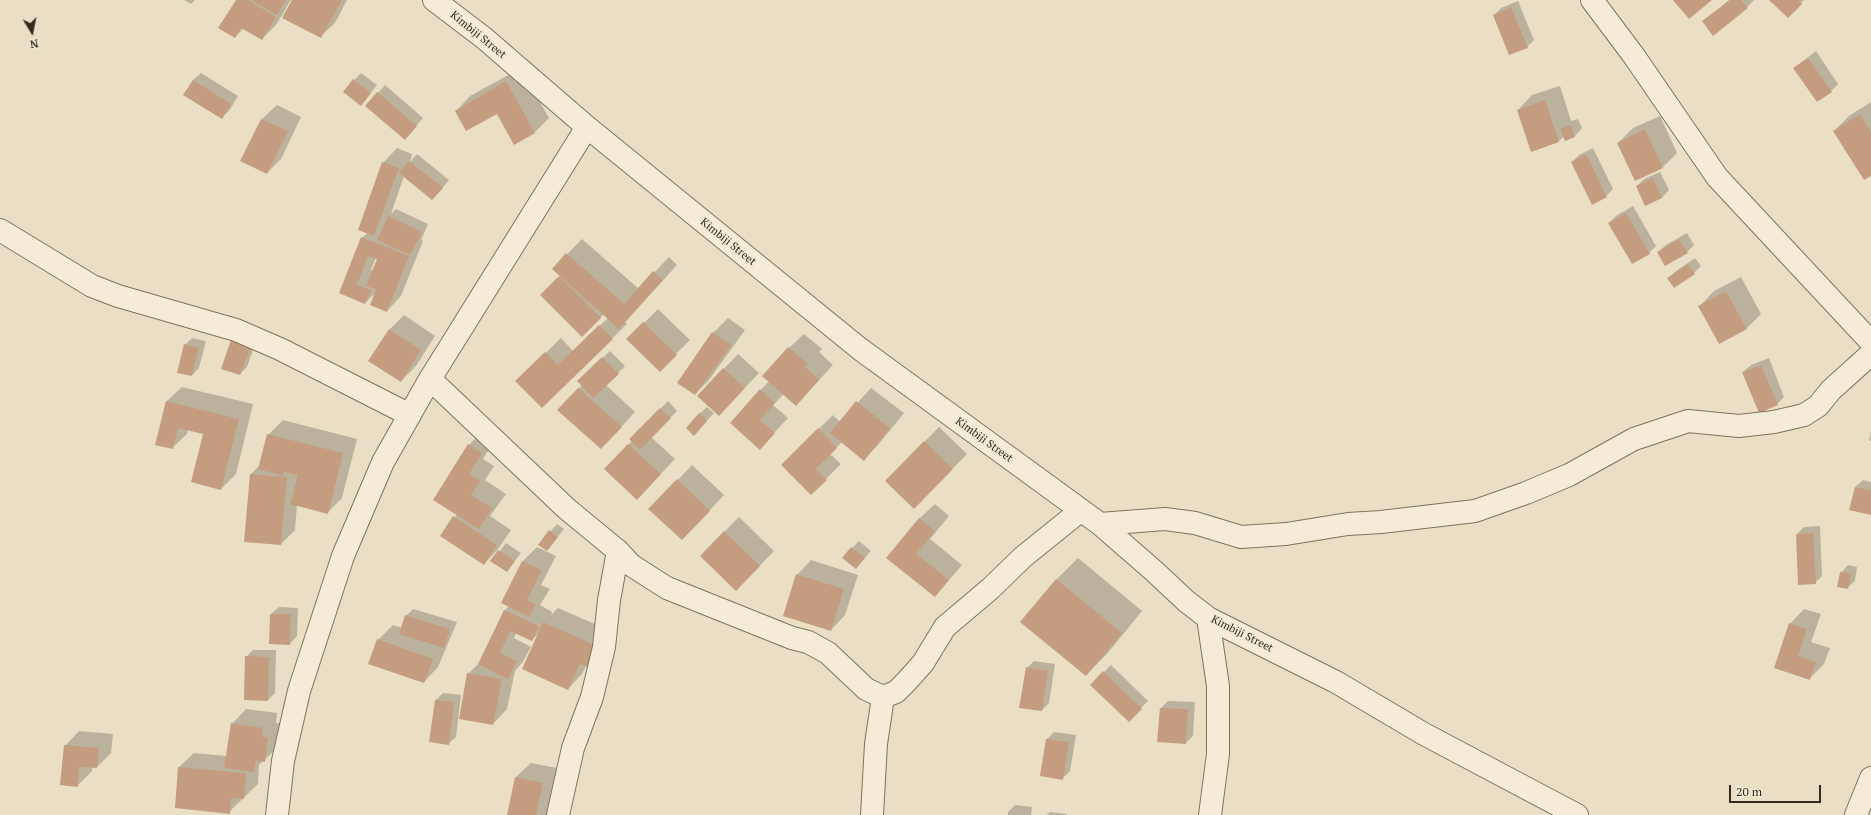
<!DOCTYPE html>
<html>
<head>
<meta charset="utf-8">
<style>
  body { margin:0 }
  #map { position:relative; width:1871px; height:815px; overflow:hidden; background:#eadfc5; font-family:"PT Serif",serif }
  canvas { display:block }
  .north { position:absolute; left:12px; top:12px; width:40px; height:40px; -webkit-text-stroke:3px #f2e9d4; paint-order:stroke; rotate:170deg; font-size:11px; font-weight:700; line-height:16px; text-align:center; color:#342a1f }
  .north::after { content:''; display:block; margin:auto; width:14px; height:18px; background:#342a1f; clip-path:polygon(50% 0,100% 100%,50% 72%,0 100%) }
  .scale { position:absolute; left:1729px; top:785px; width:92px; height:18px; box-sizing:border-box; border:2px solid #342a1f; border-top:0; padding-left:5px; font-size:12px; line-height:14px; white-space:nowrap; color:#342a1f; -webkit-text-stroke:3px #f2e9d4; paint-order:stroke }
</style>
</head>
<body>
<div id="map">
<canvas width="1871" height="815"></canvas>
<div class="north">N</div>
<div class="scale">20 m</div>
</div>
<script>
const context = document.querySelector('canvas').getContext('2d');
context.lineJoin = 'round';
function fillPath(path, color) { context.fillStyle = color; context.fill(path, 'evenodd'); }
const shape = rows => new Path2D(rows.map(r => 'M' + r).join(''));
function trace(path, color, width, dash) { context.strokeStyle = color; context.lineWidth = width; context.lineCap = dash ? 'butt' : 'round'; context.setLineDash(dash || []); context.stroke(path); }
function label(font, color, halo, rows, align = 'center') {
  context.font = font + ' "PT Serif",serif'; context.lineWidth = 3.5; context.setLineDash([]); context.textBaseline = 'middle'; context.strokeStyle = halo; context.fillStyle = color; for (const [text, x, y, turn = 0] of rows) {
    context.save(); context.translate(x, y); context.rotate((+turn || 0) * Math.PI / 180); context.textAlign = isNaN(turn) ? turn : align; if (halo) context.strokeText(text, 0, 0); context.fillText(text, 0, 0); context.restore();
  }
}
const shadow = shape([
  [184,0,195,0,191,4],
  [237,0,291,0,276,25,262,39,244,28,235,37],
  [293,0,347,0,335,23,320,37],
  [1729,0,1754,0,1747,7,1703,22],
  [1771,0,1804,0,1788,17],
  [1518,1,1534,40,1527,47,1494,15,1501,8],
  [1816,51,1838,84,1831,91,1794,68],
  [521,68,549,118,535,132,515,144,497,113,456,111,470,96],
  [201,73,238,96,229,111,221,118,184,95,193,80],
  [361,73,377,85,361,105,354,80],
  [385,85,423,118,412,131,366,106],
  [1560,86,1571,121,1578,119,1582,128,1575,136,1565,140,1564,136,1559,141,1531,150,1518,110,1532,95],
  [1871,102,1871,174,1834,131,1849,116],
  [277,105,301,117,281,159,267,173,242,161,262,119],
  [1660,116,1677,153,1663,167,1618,143,1633,128],
  [397,148,412,154,410,162,417,154,449,180,439,192,404,176,391,214,396,209,428,224,421,240,423,241,401,296,387,311,376,292,365,303,340,293,362,238,367,233,383,163],
  [376,257,378,258,373,271,371,270],
  [1593,148,1613,189,1606,196,1572,162,1579,155],
  [1660,172,1669,190,1662,198,1637,186,1644,179],
  [1633,206,1656,246,1649,253,1609,223,1616,216],
  [1687,233,1694,245,1687,252,1658,252,1666,245],
  [582,239,639,289,669,257,677,265,625,322,627,324,542,407,531,367,561,338,573,351,608,318,604,314,582,336,541,295,561,276,553,269],
  [1695,258,1701,266,1694,273,1669,278,1676,271],
  [1741,277,1761,314,1747,328,1700,306,1714,291],
  [658,309,690,340,660,370,628,339],
  [404,315,435,336,416,366,401,381,389,330],
  [728,318,745,330,709,380,695,394,713,333],
  [804,334,822,349,819,352,833,365,796,405,784,394,773,405,788,418,760,448,731,423,769,381,789,348],
  [258,336,247,367,240,374,222,368],
  [192,338,206,341,199,368,192,375,185,345],
  [610,351,625,366,606,385,635,412,615,434,559,410,582,385,578,381],
  [738,354,759,373,733,400,698,396],
  [1769,358,1784,397,1777,404,1743,372,1751,365],
  [182,387,253,404,236,474,221,489,204,433,188,429,187,434,172,448,156,444,167,401],
  [871,388,904,413,878,445,864,459,842,442,830,454,841,464,811,494,782,465,833,415,840,422],
  [668,401,677,411,651,437,675,459,651,484,605,469,632,441,631,439],
  [707,407,714,413,701,427,699,414],
  [283,420,357,439,342,498,328,512,297,505,295,530,281,544,251,474,260,465,268,435],
  [939,427,967,454,914,508,886,481],
  [483,430,496,438,483,459,494,466,485,480,506,494,490,516,511,530,498,549,484,564,442,536,457,514,469,445],
  [1871,432,1871,441,1869,440],
  [692,465,724,495,696,525,678,480],
  [1863,480,1871,482,1871,514,1851,510,1855,487],
  [935,504,949,516,930,539,962,565,935,596,888,558,920,518],
  [739,517,774,551,751,575,724,532],
  [557,524,564,529,547,550,539,545],
  [1820,526,1822,576,1815,583,1797,534,1804,527],
  [859,541,871,551,863,560,852,548],
  [506,543,521,553,507,571,492,561],
  [537,547,556,556,541,585,550,589,540,605,552,612,551,615,558,608,611,631,601,651,586,666,582,674,568,689,540,632,532,640,516,632,514,638,531,647,522,663,515,671,507,709,493,724,468,674,480,662,505,610,509,606,523,561],
  [1078,558,1142,611,1107,654,1086,675,1021,622,1057,579],
  [811,560,858,575,845,615,831,630,797,575],
  [1848,565,1857,567,1855,581,1847,588,1841,573],
  [279,607,298,608,297,636,290,644,271,614],
  [413,609,457,622,438,667,424,682,378,640,393,625,402,628,406,616],
  [1804,609,1821,614,1811,642,1830,648,1824,664,1810,678,1775,668,1790,624],
  [253,650,276,650,275,693,268,700,246,657],
  [1034,661,1055,664,1049,703,1042,710,1027,668],
  [1111,665,1148,701,1129,720,1091,685],
  [443,693,461,695,456,737,448,744,436,700],
  [1168,701,1195,702,1193,736,1186,743,1158,741,1161,708],
  [246,709,277,713,276,723,282,723,279,746,259,765,258,784,229,812,176,807,179,767,194,753,227,756,232,724],
  [79,731,113,734,111,753,97,767,92,767,92,771,77,786,65,746],
  [1054,732,1076,735,1070,771,1063,778,1041,775,1047,739],
  [531,763,557,768,548,815,508,815,516,777],
  [1015,805,1032,807,1031,815,1008,815,1008,812],
  [1050,812,1067,814,1067,815,1047,815]
]);
const building = shape([
  [236,0,248,0,276,17,262,40,241,28,235,38,218,28],
  [251,0,286,0,277,15],
  [292,0,342,0,321,38,282,18],
  [1673,0,1712,0,1689,19],
  [1730,0,1741,0,1748,8,1713,36,1702,21],
  [1769,0,1798,0,1802,4,1788,18],
  [1511,7,1528,48,1509,55,1493,15],
  [1808,58,1832,92,1817,102,1793,68],
  [353,79,371,93,361,106,343,92],
  [193,80,231,104,222,119,183,95],
  [506,81,535,133,514,145,497,114,466,131,455,111],
  [377,92,417,126,405,140,365,106],
  [1545,100,1559,142,1531,152,1517,110],
  [1860,114,1871,132,1871,176,1864,180,1833,131],
  [261,119,288,131,267,174,240,161],
  [1571,125,1575,137,1565,141,1560,129],
  [1645,129,1663,168,1635,181,1617,143],
  [1586,154,1607,197,1592,205,1571,162],
  [409,161,443,188,432,200,399,173],
  [382,162,399,168,374,236,358,230],
  [1653,178,1662,198,1645,206,1636,186],
  [1626,213,1650,254,1632,264,1608,223],
  [388,216,422,232,410,255,377,240],
  [361,237,409,256,387,312,370,305,376,289,366,286,377,259,368,256,357,285,371,290,365,304,339,293],
  [1679,239,1688,253,1665,266,1657,252],
  [566,253,624,304,653,271,663,280,619,329,552,269],
  [1688,264,1695,274,1674,288,1667,278],
  [559,276,601,318,582,337,540,295],
  [1726,291,1747,329,1719,344,1698,306],
  [643,322,677,355,660,372,626,339],
  [599,325,613,339,542,408,515,381,545,352,558,365],
  [389,329,421,350,401,382,368,361],
  [712,332,731,345,695,395,677,383],
  [232,337,252,343,240,375,221,369],
  [184,344,199,348,192,376,177,373],
  [788,347,808,364,805,367,819,380,796,406,762,376],
  [602,357,619,374,593,398,577,381],
  [1761,365,1778,405,1759,413,1742,372],
  [723,368,745,388,719,416,697,396],
  [578,388,622,427,601,449,557,410],
  [760,389,775,403,760,420,775,433,760,450,730,423],
  [166,401,239,419,221,490,191,482,203,434,178,428,173,449,155,445],
  [856,401,890,428,864,461,830,433],
  [660,408,671,418,640,450,629,439],
  [699,413,707,421,694,436,686,428],
  [818,428,837,448,816,469,827,480,811,495,781,465],
  [267,434,343,453,328,514,290,504,298,475,284,472,283,476,258,469],
  [924,441,953,469,914,509,885,481],
  [468,444,482,453,469,474,480,481,471,495,492,508,479,529,433,500],
  [628,444,661,474,637,500,604,469],
  [250,474,287,477,281,545,244,542],
  [677,479,710,511,682,540,648,509],
  [1855,487,1871,490,1871,515,1849,510],
  [453,516,497,545,484,565,440,536],
  [919,518,935,531,916,554,949,580,935,597,886,558],
  [549,530,558,537,547,551,538,545],
  [724,531,760,566,736,591,700,556],
  [1813,533,1816,584,1798,585,1796,534],
  [851,547,865,558,856,569,842,558],
  [498,550,515,561,507,572,490,561],
  [522,561,542,570,527,600,536,604,529,617,501,603],
  [1840,572,1851,574,1848,589,1837,587],
  [796,574,844,589,831,631,783,616],
  [1056,579,1122,633,1086,676,1020,622],
  [504,610,539,626,532,641,510,631,500,653,517,661,508,679,478,664],
  [270,614,291,614,290,645,269,644],
  [405,615,450,629,444,648,399,634],
  [543,622,597,646,587,667,580,664,568,690,522,669],
  [1789,623,1807,629,1798,656,1816,662,1810,680,1774,668],
  [377,639,433,659,424,683,368,664],
  [245,656,269,657,268,701,244,700],
  [1026,667,1048,671,1042,711,1019,708],
  [1103,671,1142,709,1129,722,1090,685],
  [467,673,502,679,493,725,459,719],
  [435,700,454,702,449,745,429,742],
  [1160,708,1188,709,1186,744,1157,742],
  [231,723,263,728,262,737,268,737,265,762,256,760,254,772,224,768],
  [1046,739,1069,742,1063,780,1040,776],
  [64,745,99,748,97,768,79,767,78,787,60,785],
  [178,767,246,773,244,799,231,798,230,814,175,808],
  [515,777,543,783,536,815,507,815]
]);
const street = shape([
  [434,0,484,38,587,127,860,349,1100,524,1154,571,1186,601,1208,618,1336,682,1424,734,1577,815],
  [1592,0,1634,56,1717,177,1871,342],
  [0,230,92,286,118,296,236,330,280,349,410,415],
  [430,379,567,509,618,551,631,565,667,588,792,638,808,642,828,653,866,689,883,697,896,692,907,681,923,663,945,627,990,589,1023,557,1080,511],
  [1100,524,1165,519,1195,523,1241,537,1286,534,1348,524,1381,522,1475,511,1526,493,1569,475,1634,439,1688,421,1739,426,1774,422,1804,415,1818,406,1831,390,1871,354],
  [1208,618,1218,686,1218,754,1210,815],
  [277,815,283,761,299,691,343,556,383,462,430,379,587,127],
  [558,815,573,748,592,697,604,647,609,600,618,551],
  [872,815,876,744,883,697],
  [1856,815,1871,778]
]);
const streetNames = [
  ["Kimbiji Street",478,35,39],
  ["Kimbiji Street",728,242,39],
  ["Kimbiji Street",984,440,36],
  ["Kimbiji Street",1242,634,27]
];
fillPath(shadow, '#0003');
fillPath(building, '#c49c7f');
trace(street, '#83715d', 24);
trace(street, '#f5ecd8', 22);
label('11px', '#342a1f', '#f2e9d4', streetNames);
</script>
</body>
</html>
